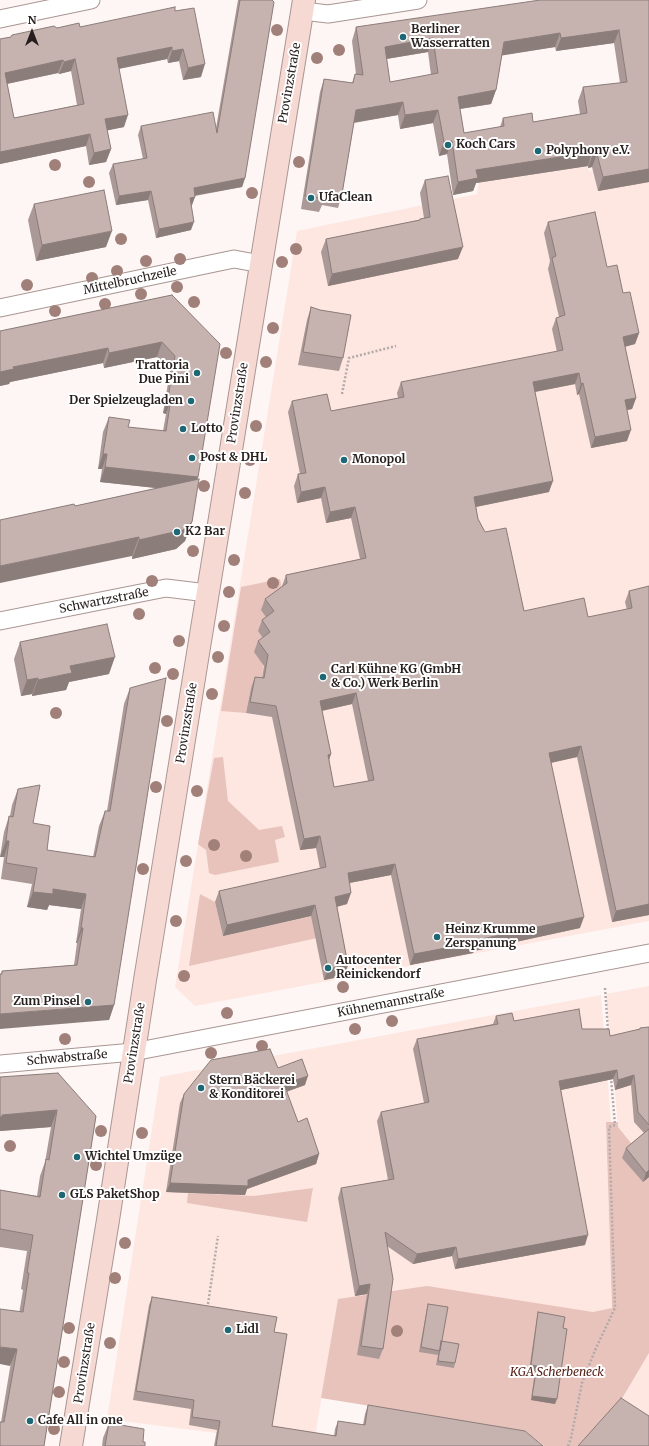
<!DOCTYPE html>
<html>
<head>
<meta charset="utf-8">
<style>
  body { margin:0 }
  #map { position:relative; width:649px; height:1446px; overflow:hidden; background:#fef6f4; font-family:Merriweather,serif }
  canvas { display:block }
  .north { position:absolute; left:12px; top:12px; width:40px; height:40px; -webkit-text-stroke:3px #fff; paint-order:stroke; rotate:0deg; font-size:11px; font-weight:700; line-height:16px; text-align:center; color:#271f1e }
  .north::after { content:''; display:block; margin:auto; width:14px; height:18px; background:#271f1e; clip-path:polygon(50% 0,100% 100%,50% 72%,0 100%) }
</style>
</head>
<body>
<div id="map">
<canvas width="649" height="1446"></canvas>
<div class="north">N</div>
</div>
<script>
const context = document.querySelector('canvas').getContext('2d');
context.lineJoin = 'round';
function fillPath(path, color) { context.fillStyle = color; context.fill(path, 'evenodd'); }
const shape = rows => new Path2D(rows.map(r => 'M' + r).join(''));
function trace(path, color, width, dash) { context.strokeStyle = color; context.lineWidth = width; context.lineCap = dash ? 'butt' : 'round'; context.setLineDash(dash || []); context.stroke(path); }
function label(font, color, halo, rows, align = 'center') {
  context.font = font + ' Merriweather,serif'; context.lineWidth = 4; context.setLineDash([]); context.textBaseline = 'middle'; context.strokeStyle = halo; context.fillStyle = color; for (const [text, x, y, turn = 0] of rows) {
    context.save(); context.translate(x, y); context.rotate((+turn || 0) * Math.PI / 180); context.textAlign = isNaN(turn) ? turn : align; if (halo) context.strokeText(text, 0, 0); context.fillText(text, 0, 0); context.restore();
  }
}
const built = shape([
  [487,132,588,166,589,171,649,158,649,921,195,1006,175,987,297,231,477,194],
  [649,986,649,1165,618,1127,606,994],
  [601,995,611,1122,606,1122,612,1308,593,1312,338,1299,314,1442,216,1433,107,1419,160,1077],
  [649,1353,649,1446,580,1446,617,1407]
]);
const green = shape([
  [280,579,283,594,270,622,260,689,251,688,246,713,221,711,241,587],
  [223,757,228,801,259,830,282,826,285,837,275,840,279,862,215,875,209,873,206,850,198,844,214,758],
  [200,894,215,902,223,936,326,913,317,938,189,966],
  [606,1122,618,1122,618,1127,649,1165,649,1353,617,1407,580,1446,544,1446,525,1431,321,1398,338,1299,427,1286,593,1312,612,1308],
  [313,1188,307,1222,187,1203,188,1193,254,1196]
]);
const path = shape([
  [342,394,349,358,396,346],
  [605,988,608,1031],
  [208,1304,218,1236],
  [568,1446,571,1438,582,1383,596,1348,615,1308,609,1127,615,1125,611,1078]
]);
const street = shape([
  [303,11,328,14,418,0],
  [0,19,91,0],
  [0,308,234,259,261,264],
  [0,621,166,588,207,593],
  [0,1064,133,1052,649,953]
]);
const secondary = shape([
  [71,1446,108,1220,145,980,304,0]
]);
const trees = [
  [277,30],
  [339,50],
  [317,58],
  [299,162],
  [55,165],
  [89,182],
  [252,193],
  [121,239],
  [296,249],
  [180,259],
  [146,261],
  [282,262],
  [117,271],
  [92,278],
  [27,285],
  [177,287],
  [141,294],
  [194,302],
  [105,304],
  [55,311],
  [273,328],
  [226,353],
  [266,362],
  [256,426],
  [250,460],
  [204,486],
  [245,493],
  [193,551],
  [234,560],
  [152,581],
  [273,583],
  [229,592],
  [139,614],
  [224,626],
  [179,641],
  [218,657],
  [155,668],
  [173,674],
  [212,694],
  [56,713],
  [167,721],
  [156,787],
  [197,791],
  [214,845],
  [246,856],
  [186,861],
  [143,869],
  [176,921],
  [184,976],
  [343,987],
  [227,1013],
  [392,1021],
  [355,1029],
  [65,1039],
  [262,1046],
  [211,1053],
  [101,1131],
  [142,1133],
  [10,1146],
  [96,1165],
  [125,1243],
  [115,1278],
  [69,1328],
  [397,1331],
  [110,1343],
  [64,1362],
  [59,1392],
  [54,1429]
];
const wall = shape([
  [238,0,272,0,245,178,242,187,195,196,192,205,191,206,191,230,156,238,148,200,116,205,109,173,113,164,143,159,138,135,141,126,216,128],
  [649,0,649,182,598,191,592,167,588,168,588,166,476,183,473,191,453,195,447,154,439,156,433,123,400,129,398,115,354,123,342,194,338,208,322,205,319,212,301,209,320,92,324,79,352,83,355,74,356,74,352,41,356,27],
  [614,43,620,83,583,87,578,101,580,114,533,122,503,118,500,127,464,133,460,109,491,104,496,90,502,55,555,47,556,51],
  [428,52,431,75,390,82,386,59],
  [175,11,201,77,183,80,179,61,168,63,167,59,119,69,124,127,107,130,111,149,106,162,89,165,86,146,0,164,0,39,57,28,80,27],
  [71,71,77,105,14,118,7,84,58,73,59,74],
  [425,180,458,259,328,286,321,252,326,239,419,220,420,219,424,218,420,193],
  [34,204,106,247,36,261,28,220],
  [548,222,607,267,623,293,639,333,635,344,625,347,636,398,632,409,627,410,627,441,591,448,579,394,577,395,575,384,535,392,549,492,476,507,478,519,524,611,588,617,627,610,625,602,629,591,649,586,649,915,612,922,577,757,551,763,580,928,474,951,473,953,410,965,391,875,349,883,347,904,337,907,348,965,344,976,324,980,311,916,223,936,215,902,219,891,320,869,316,848,300,850,272,717,246,713,251,688,255,677,262,678,264,666,254,652,258,641,263,638,258,631,262,620,266,617,261,610,265,599,282,587,282,586,286,575,360,559,351,518,326,523,321,498,297,503,294,486,298,474,300,474,288,412,292,401,331,411,398,398,397,393,401,382,557,352,552,329,556,318,559,317,548,269,550,261,544,233],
  [352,704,368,781,334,787,329,760,331,754,322,711],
  [172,295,198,477,192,522,185,541,176,549,132,559,132,556,75,506,157,488,100,482,102,469,98,469,103,432,109,417,128,427,163,431,166,414,163,413,170,371,157,357,104,368,103,363,10,382,9,384,0,386,0,331],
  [311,307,343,358,339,371,298,365,307,320],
  [20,642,109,674,69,682,66,690,32,696,32,694,21,696,14,659],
  [130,688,114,1005,109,1020,1,974,2,971,74,965,77,943,76,943,81,909,49,905,47,910,27,907,32,884,1,879,4,857,0,857,4,832,9,816,10,816,12,805,18,789,33,823,47,850,93,857,99,826,105,811,107,811,124,704],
  [496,1016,514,1021,582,1029,610,1036,639,1030,640,1028,649,1027,649,1177,643,1182,622,1158,626,1148,644,1133,634,1122,631,1085,615,1090,613,1079,561,1090,585,1245,455,1269,452,1256,413,1264,387,1246,383,1349,379,1359,357,1355,367,1294,355,1296,338,1198,341,1188,388,1180,377,1121,381,1112,424,1103,413,1049,417,1039,493,1024],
  [278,1068,305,1085,286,1092,298,1122,319,1154,316,1164,247,1189,245,1195,166,1192,180,1103,184,1094],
  [0,1077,96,1116,44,1446,1,1422,23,1290,21,1289,27,1251,0,1247,0,1190,37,1196,40,1176,45,1162,51,1127,0,1131],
  [152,1297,274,1332,272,1426,334,1436,335,1429,338,1421,363,1425,365,1414,368,1405,543,1446,214,1446,217,1430,189,1425,191,1409,133,1400,149,1305],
  [428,1304,441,1341,455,1363,454,1368,436,1365,438,1355,419,1352,427,1308],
  [538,1312,563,1328,555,1404,531,1400,535,1371,529,1370,537,1317],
  [109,1423,143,1442,145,1446,102,1446,103,1438]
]);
const shadedWall = shape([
  [619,30,614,43,556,51,561,38],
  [560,33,555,47,499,56,504,42],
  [433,38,428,52,380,60,385,47],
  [172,47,167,59,112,70,117,58],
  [183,49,179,61,168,63,172,51],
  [75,59,71,71,59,74,64,62],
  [63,60,58,73,1,85,5,73],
  [205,64,201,77,183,80,188,68],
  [496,90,491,104,453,110,458,97],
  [403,102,398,115,351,123,356,110],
  [438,110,433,123,400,129,405,115],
  [128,115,124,127,100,132,105,119],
  [90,134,86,146,0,164,0,152],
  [452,141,447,154,439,156,444,142],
  [111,149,106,162,89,165,94,153],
  [592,152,588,166,476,183,473,191,453,195,458,182,476,170],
  [593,154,597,154,592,167,588,168],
  [649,169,649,182,598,191,603,177],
  [245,178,242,187,191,196,194,188],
  [151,191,148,200,116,205,119,196],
  [195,197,192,205,187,207,190,198],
  [194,222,191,230,156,238,159,229],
  [112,231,106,247,36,261,42,245],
  [463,247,458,259,328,286,332,274],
  [639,333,635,344,619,348,623,337],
  [162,342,157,357,104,368,109,353],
  [108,348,103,363,10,382,9,384,0,386,0,372,13,367],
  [579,373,575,384,529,393,533,382],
  [583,383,579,394,577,395,581,384],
  [168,398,171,398,166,414,163,413],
  [636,398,632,409,621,411,625,400],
  [631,430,627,441,591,448,595,437],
  [103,454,107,454,102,469,98,469],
  [105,467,198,477,193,492,100,482],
  [553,481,549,492,470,508,474,497],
  [325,487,321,498,297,503,301,492],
  [355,507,351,518,326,523,330,512],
  [192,522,185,541,176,549,132,559,139,540],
  [139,537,132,556,0,583,0,566],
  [115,657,109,674,69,682,66,690,32,696,38,680,70,666],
  [38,678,32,694,21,696,27,680],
  [356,693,352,704,316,712,320,701],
  [581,746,577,757,545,764,549,753],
  [331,754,327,765,328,755],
  [320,836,316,848,300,850,304,839],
  [6,841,9,841,4,857,0,857],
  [395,864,391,875,344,884,348,873],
  [53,889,86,894,81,909,49,905,47,910,27,907,33,892],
  [351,893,347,904,331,908,335,897],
  [649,904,649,915,612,922,616,911],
  [315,905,311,916,223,936,227,925],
  [584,917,580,928,474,951,473,953,410,965,414,954],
  [81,928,83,928,77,943,76,943],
  [348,965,344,976,324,980,328,969],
  [114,1005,109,1020,0,1029,0,1014],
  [617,1070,613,1079,556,1091,559,1081],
  [634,1075,631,1085,615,1090,618,1080],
  [308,1076,305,1085,280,1094,284,1084],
  [57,1110,51,1127,0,1131,0,1117,2,1115],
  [319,1154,316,1164,247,1189,245,1195,166,1192,170,1183,248,1180],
  [649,1170,649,1177,643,1182,646,1173],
  [588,1235,585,1245,455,1269,458,1259],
  [456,1247,452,1256,413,1264,417,1254],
  [370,1284,367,1294,355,1296,359,1286],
  [0,1347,17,1349,10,1366,0,1364],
  [531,1365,537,1366,535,1371,529,1370],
  [532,1396,557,1399,555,1404,531,1400]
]);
const building = shape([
  [240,0,272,0,274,2,245,178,194,188,195,197,190,198,194,222,159,229,151,191,119,196,113,164,147,158,141,126,213,112,217,133,240,0],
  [540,0,649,0,649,169,603,177,597,154,593,154,592,152,476,170,478,178,458,182,452,141,444,142,438,110,405,115,403,102,356,110,342,194,325,191,324,198,305,196,324,79,353,83,355,74,363,75,356,27,540,0],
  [619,30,627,82,583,87,587,113,533,122,532,113,503,118,504,126,464,133,458,97,496,90,504,42,560,33,561,38,619,30],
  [433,38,438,73,390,82,385,47,433,38],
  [175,7,175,11,194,8,205,64,188,68,183,49,172,51,172,47,117,58,128,115,105,119,111,149,94,153,90,134,0,152,0,39,11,37,12,35,54,26,57,28,79,23,80,27,175,7],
  [75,59,84,104,14,118,5,73,63,60,64,62,75,59],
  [448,176,463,247,332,274,326,239,420,220,420,219,430,217,425,180,448,176],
  [104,190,112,231,42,245,34,204,104,190],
  [595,212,607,267,617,265,623,293,630,292,639,333,623,337,636,398,625,400,631,430,595,437,583,383,581,384,579,373,533,382,553,481,474,497,478,519,485,532,506,528,524,611,584,598,588,617,632,608,629,591,649,586,649,904,616,911,581,746,549,753,584,917,477,940,478,942,414,954,395,864,348,873,351,893,335,897,348,965,328,969,315,905,227,925,219,891,326,867,320,836,304,839,276,706,250,702,255,677,264,678,268,655,258,641,270,632,262,620,274,611,265,599,287,583,286,575,366,558,355,507,330,512,325,487,301,492,298,474,306,473,292,401,327,394,331,411,404,397,401,382,563,350,556,318,565,315,552,258,556,256,548,222,595,212],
  [356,693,374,780,334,787,328,755,331,754,320,701,356,693],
  [172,295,220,344,198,477,105,467,107,454,103,454,109,417,130,420,128,427,166,431,171,398,168,398,175,356,162,342,109,353,108,348,13,367,14,369,0,372,0,331,172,295],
  [311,307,320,310,351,315,343,358,303,352,311,307],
  [199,479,192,522,183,530,139,540,139,537,0,566,0,520,74,504,75,506,199,479],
  [107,624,115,657,70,666,72,673,38,680,38,678,27,680,20,642,107,624],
  [166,678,114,1005,0,1014,0,974,2,974,2,971,77,965,83,928,81,928,86,894,53,889,53,894,33,892,37,868,6,863,9,841,6,841,9,816,13,817,18,789,40,785,33,823,50,826,47,850,95,857,105,811,110,811,130,688,166,678],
  [579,1009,582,1029,609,1029,610,1036,640,1029,640,1028,649,1027,649,1125,638,1112,634,1075,618,1080,617,1070,559,1081,588,1235,458,1259,456,1247,417,1254,385,1232,393,1279,383,1349,361,1346,370,1284,359,1286,341,1188,394,1179,381,1112,429,1102,417,1039,498,1024,496,1016,512,1013,514,1021,579,1009],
  [270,1049,278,1068,302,1059,308,1076,284,1084,298,1122,307,1118,319,1154,248,1180,248,1186,170,1183,184,1094,211,1060,270,1049],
  [58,1073,96,1116,44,1446,0,1446,0,1422,4,1422,17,1349,0,1347,0,1309,23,1312,29,1273,27,1273,33,1235,0,1229,0,1190,40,1197,46,1159,49,1160,57,1110,2,1115,2,1117,0,1117,0,1077,58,1073],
  [649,1129,649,1170,646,1173,626,1148,649,1129],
  [152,1297,277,1317,274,1332,287,1334,272,1426,336,1436,338,1421,365,1425,368,1405,525,1431,543,1446,216,1446,220,1421,192,1417,194,1400,136,1391,152,1297],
  [428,1304,448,1307,440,1351,421,1347,428,1304],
  [538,1312,565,1317,563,1328,567,1329,557,1399,532,1396,537,1366,531,1365,538,1312],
  [441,1341,459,1344,455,1363,438,1361,441,1341],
  [621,1398,649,1416,649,1446,578,1446,621,1398],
  [109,1423,144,1429,143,1442,145,1442,145,1446,105,1446,109,1423]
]);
const markers = [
  [403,37,4,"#1e6774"],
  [448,145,4,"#1e6774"],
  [538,151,4,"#1e6774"],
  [311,198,4,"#1e6774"],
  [197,373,4,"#1e6774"],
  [191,401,4,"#1e6774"],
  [183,429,4,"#1e6774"],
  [192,458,4,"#1e6774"],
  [344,460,4,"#1e6774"],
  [177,532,4,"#1e6774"],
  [323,677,4,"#1e6774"],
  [437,937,4,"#1e6774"],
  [328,968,4,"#1e6774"],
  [88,1002,4,"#1e6774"],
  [201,1088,4,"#1e6774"],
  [77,1157,4,"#1e6774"],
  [62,1195,4,"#1e6774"],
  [228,1330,4,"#1e6774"],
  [30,1421,4,"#1e6774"]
];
const poiNames = [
  ["Berliner",411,30],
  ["Wasserratten",411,44],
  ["Koch Cars",456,145],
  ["Polyphony e.V.",546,151],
  ["UfaClean",319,198],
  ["Trattoria",189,366,"right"],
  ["Due Pini",189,380,"right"],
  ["Der Spielzeugladen",183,401,"right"],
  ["Lotto",191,429],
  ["Post & DHL",200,458],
  ["Monopol",352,460],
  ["K2 Bar",185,532],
  ["Carl Kühne KG (GmbH",331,670],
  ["& Co.) Werk Berlin",331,684],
  ["Heinz Krumme",445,930],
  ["Zerspanung",445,944],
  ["Autocenter",336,961],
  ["Reinickendorf",336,975],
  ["Zum Pinsel",80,1002,"right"],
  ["Stern Bäckerei",209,1081],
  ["& Konditorei",209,1095],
  ["Wichtel Umzüge",85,1157],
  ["GLS PaketShop",70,1195],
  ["Lidl",236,1330],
  ["Cafe All in one",38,1421]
];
const streetNames = [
  ["Provinzstraße",290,83,-80],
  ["Mittelbruchzeile",130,281,-12],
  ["Provinzstraße",238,403,-81],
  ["Schwartzstraße",104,601,-11],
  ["Provinzstraße",187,723,-81],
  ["Kühnemannstraße",391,1003,-11],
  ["Provinzstraße",135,1043,-81],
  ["Schwabstraße",67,1058,-5],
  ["Provinzstraße",85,1363,-81]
];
const parkNames = [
  ["KGA Scherbeneck",557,1373]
];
fillPath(built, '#fee6e1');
fillPath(green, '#e7c3bc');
trace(street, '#a99692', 19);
trace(secondary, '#a99692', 24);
trace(path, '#b2aaa9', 2.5, [2, 2]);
trace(street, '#fff', 17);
trace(secondary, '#f7d9d3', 22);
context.fillStyle = '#a1807a';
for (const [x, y] of trees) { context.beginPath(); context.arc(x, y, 6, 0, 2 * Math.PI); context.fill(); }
fillPath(wall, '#aa9996');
fillPath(shadedWall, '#8b7d7a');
fillPath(building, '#c6b2ae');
trace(building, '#8b7d7a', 1);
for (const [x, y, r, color] of markers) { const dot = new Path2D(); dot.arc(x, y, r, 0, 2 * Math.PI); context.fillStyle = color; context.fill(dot); trace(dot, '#fff', 1.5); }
label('bold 12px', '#271f1e', '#fff', poiNames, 'left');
label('12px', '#271f1e', '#fff', streetNames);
label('italic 12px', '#552017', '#fff', parkNames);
</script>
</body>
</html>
